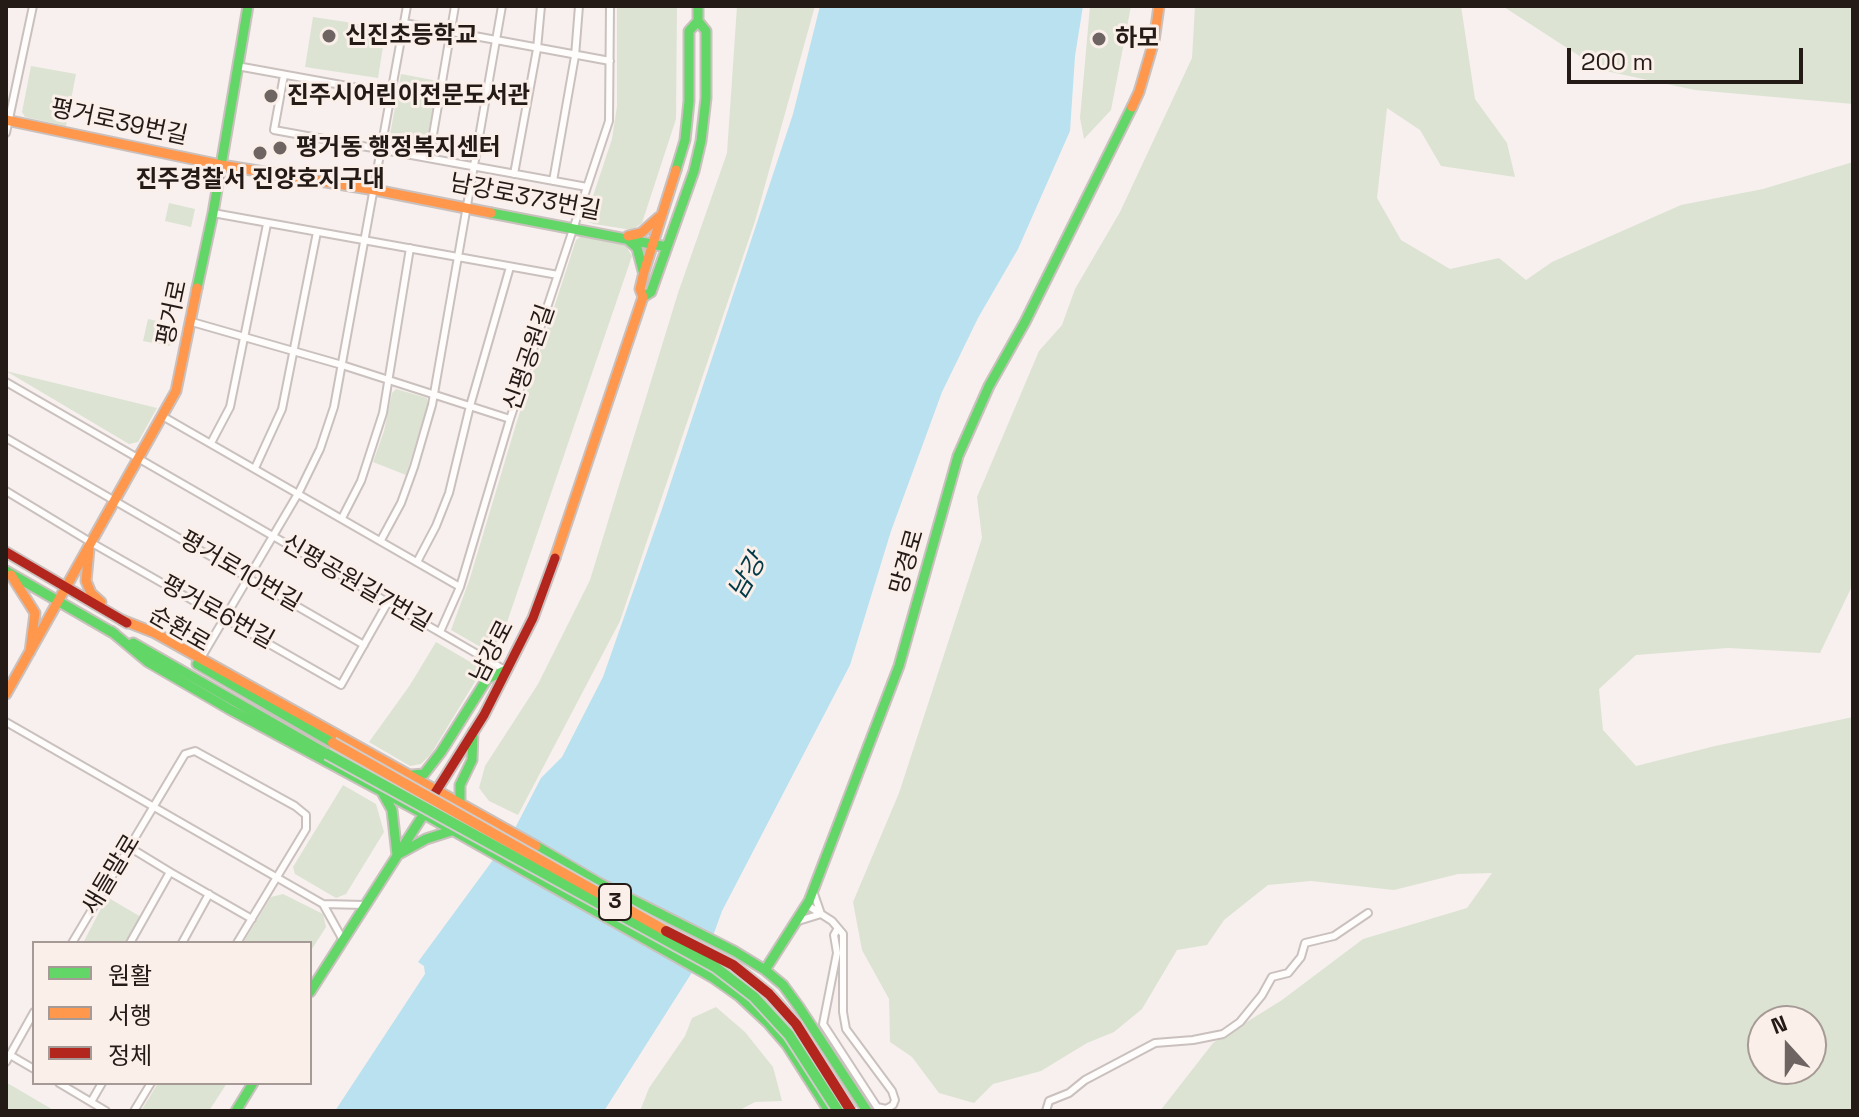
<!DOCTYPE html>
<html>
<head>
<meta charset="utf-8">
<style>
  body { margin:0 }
  #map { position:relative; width:1859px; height:1117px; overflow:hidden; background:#f7f0ee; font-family:"Space Grotesk","Noto Sans KR",sans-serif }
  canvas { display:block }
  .frame { position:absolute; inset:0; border:8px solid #241a16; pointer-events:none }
  .legend { position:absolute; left:32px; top:941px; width:280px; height:144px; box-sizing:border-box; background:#fbefea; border:2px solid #a59a95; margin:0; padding:10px 14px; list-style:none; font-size:24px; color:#241a16 }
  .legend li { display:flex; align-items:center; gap:16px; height:40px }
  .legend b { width:40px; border:2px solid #a59a95 }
  .north { position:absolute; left:1747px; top:1005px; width:80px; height:80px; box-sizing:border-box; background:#fbefea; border:2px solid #a59a95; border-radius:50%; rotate:339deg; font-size:22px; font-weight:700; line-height:32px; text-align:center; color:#241a16 }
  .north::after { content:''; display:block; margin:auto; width:28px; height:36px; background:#6e6562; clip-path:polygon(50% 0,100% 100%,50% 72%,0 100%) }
  .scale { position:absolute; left:1567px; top:48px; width:236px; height:36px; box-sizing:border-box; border:4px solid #241a16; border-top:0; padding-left:10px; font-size:24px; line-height:28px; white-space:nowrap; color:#241a16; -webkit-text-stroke:6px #fbefea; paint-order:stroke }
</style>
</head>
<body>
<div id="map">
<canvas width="1859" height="1117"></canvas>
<div class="frame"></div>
<ul class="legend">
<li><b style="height:10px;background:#63d668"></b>원활</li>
<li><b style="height:10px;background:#ff974d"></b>서행</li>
<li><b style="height:10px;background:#b3261e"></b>정체</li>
</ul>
<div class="north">N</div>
<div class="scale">200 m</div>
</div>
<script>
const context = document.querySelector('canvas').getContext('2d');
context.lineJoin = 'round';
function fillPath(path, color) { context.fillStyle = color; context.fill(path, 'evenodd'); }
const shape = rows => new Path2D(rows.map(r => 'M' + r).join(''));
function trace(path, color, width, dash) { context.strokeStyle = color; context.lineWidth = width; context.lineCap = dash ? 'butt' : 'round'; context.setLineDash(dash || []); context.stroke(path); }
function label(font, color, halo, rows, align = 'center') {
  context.font = font + ' "Space Grotesk","Noto Sans KR",sans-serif'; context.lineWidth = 6; context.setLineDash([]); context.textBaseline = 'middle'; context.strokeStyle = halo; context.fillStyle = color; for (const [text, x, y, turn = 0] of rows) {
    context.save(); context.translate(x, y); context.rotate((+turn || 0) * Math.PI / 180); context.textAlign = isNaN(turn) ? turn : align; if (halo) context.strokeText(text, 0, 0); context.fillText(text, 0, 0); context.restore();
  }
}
const green = shape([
  [617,6,677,6,676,119,642,223,632,230,594,224,588,222,586,217,612,139,617,106],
  [737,6,815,6,755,221,620,621,518,815,489,801,479,788,485,766,538,684,590,580,678,293,727,153],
  [1090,6,1131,6,1111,110,1084,139,1080,118],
  [1195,6,1461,6,1475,99,1507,143,1515,177,1441,166,1420,130,1387,108,1377,198,1401,240,1450,269,1499,258,1526,280,1552,262,1681,205,1763,189,1853,162,1853,584,1820,653,1728,648,1636,655,1599,689,1603,730,1636,766,1715,746,1853,717,1853,1111,1160,1111,1213,1043,1282,1000,1363,939,1467,908,1492,873,1458,874,1394,890,1311,881,1268,885,1224,920,1207,945,1177,950,1142,1009,1114,1032,1087,1043,1041,1071,993,1084,974,1103,939,1093,912,1057,890,1042,889,999,862,950,853,902,899,793,982,538,977,497,1039,351,1062,325,1075,289,1120,212,1192,58],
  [1763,1021,1811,1021,1811,1069,1763,1069],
  [1499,6,1853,6,1853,104,1695,90,1601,70,1504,7],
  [313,17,386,28,378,78,305,67],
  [31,66,76,74,66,126,25,117,22,112],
  [401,74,438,81,426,146,421,151,393,146,389,140],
  [169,203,195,209,191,227,165,221],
  [584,234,625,244,632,256,503,634,494,646,484,649,451,630,470,578,517,421,576,240],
  [148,319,175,325,170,346,143,341],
  [6,371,157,408,138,442,129,444],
  [396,389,427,398,428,403,406,475,373,462,384,431,392,393],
  [436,642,479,667,479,675,431,754,421,764,410,766,369,742,410,685],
  [343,785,376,804,384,832,346,894,336,898,295,874,293,867],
  [283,894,323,914,326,927,310,952,310,943,243,943,271,897],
  [107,897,141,917,126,943,83,943],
  [716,1007,745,1032,773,1067,782,1101,755,1102,738,1111,640,1111,649,1088,685,1036,692,1018],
  [158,1083,227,1083,209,1111,141,1111],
  [6,1084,9,1084,55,1111,6,1111]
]);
const water = shape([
  [820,6,1083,6,1075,56,1070,131,1018,249,978,318,942,392,891,531,850,665,722,911,710,944,604,1111,335,1111,425,974,424,966,418,962,512,834,541,778,562,757,603,677,662,509,793,114]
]);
const street = shape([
  [404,23,610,61],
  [237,66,391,94],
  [284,75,274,130,587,187],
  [6,133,33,6],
  [429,158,455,6],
  [514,174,537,49,541,6],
  [553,181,575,56,579,6],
  [213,213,558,275],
  [192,322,342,365,510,419],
  [6,382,505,670],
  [164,417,460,587],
  [6,438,364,645],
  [211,443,230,407,267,224],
  [255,468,282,409,317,232],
  [6,491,92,543,341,685,388,602],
  [342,518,361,481,383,413,410,248],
  [381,540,401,503,414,467,432,405,502,6],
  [417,562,436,526,449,493,470,406,510,267],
  [440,632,460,587,510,419,609,121,610,6],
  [201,658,299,492,320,449,334,407,407,6],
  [6,722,323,904,364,905],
  [129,847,170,872,130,943],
  [170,872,252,919],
  [323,904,343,940],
  [807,905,832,921,843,934,843,1012,846,1029,892,1091,895,1100,893,1105,886,1109,877,1107,823,1024,837,953,834,935,838,928],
  [795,922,821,914,813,891],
  [72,943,185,754,195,751,295,806,306,815,306,829,237,943],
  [182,943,209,894],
  [10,1055,34,1069],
  [6,1062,34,1012],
  [59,1083,106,1111],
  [91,1102,102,1083],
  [134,1111,151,1083],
  [1046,1111,1049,1101,1069,1093,1085,1080,1155,1043,1193,1040,1223,1034,1240,1022,1262,995,1272,977,1288,973,1301,957,1305,943,1334,936,1368,913]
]);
const fast = shape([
  [676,170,685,140,689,101,689,31,698,21,698,6],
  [491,213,667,247],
  [627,239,637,248,643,271],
  [197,288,213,213,248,6],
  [643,297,651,292,694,171,701,141,706,98,706,31,698,21],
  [6,571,115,634],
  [111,631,148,662,229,709,424,814,712,977,739,996,768,1023,787,1045,829,1111],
  [133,643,327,754],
  [197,664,333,743],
  [412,775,424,774,441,752,487,679,506,670],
  [382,792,392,810,397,855,426,839,451,831],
  [460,803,460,785,472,760,473,732],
  [536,846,599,883,734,951,765,970,783,985,799,1007,867,1111],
  [765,970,809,901,899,666,958,456,989,386,1025,322,1132,107],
  [310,992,427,809],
  [236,1111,253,1083]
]);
const slow = shape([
  [1132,107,1139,92,1154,41,1159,6],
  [6,120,221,165,375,190,491,213],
  [628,236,641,233,659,217],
  [89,549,86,581,91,593,101,602],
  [555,558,643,297,640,289,644,272,676,170],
  [11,575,35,613,30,652],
  [122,620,155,633,536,846],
  [6,694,176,391,197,288]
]);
const jam = shape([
  [6,552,127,623],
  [435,793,484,715,533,618,555,558]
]);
const fastBridge = shape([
  [327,754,715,967,754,997,789,1035,838,1111]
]);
const slowBridge = shape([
  [333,743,666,931]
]);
const jamBridge = shape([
  [666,931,733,965,769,994,796,1024,851,1111]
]);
const markers = [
  [329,36,8,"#6e6562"],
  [1099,39,8,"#6e6562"],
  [271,96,8,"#6e6562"],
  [280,148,8,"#6e6562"],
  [260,153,8,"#6e6562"]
];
const shields = [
  [615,902,32]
];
const shieldNames = [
  ["3",615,902]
];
const poiNames = [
  ["신진초등학교",345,36],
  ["하모",1115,39],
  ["진주시어린이전문도서관",287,96],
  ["평거동 행정복지센터",296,148],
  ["진주경찰서 진양호지구대",260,180,"center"]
];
const streetNames = [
  ["평거로39번길",119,123,12],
  ["남강로373번길",525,198,11],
  ["평거로",173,313,-78],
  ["신평공원길",530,358,-71],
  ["망경로",908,562,-74],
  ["평거로10번길",240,572,30],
  ["신평공원길7번길",356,584,30],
  ["평거로6번길",217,613,29],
  ["순환로",179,630,30],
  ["남강로",493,652,-63],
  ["새들말로",112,875,-59]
];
const waterNames = [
  ["남강",748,577,-60]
];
fillPath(green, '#dce3d3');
fillPath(water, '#b9e1ef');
trace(street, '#cac1be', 10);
trace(fast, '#cac1be', 13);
trace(slow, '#cac1be', 13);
trace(jam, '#cac1be', 13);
trace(street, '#fefdfc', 6);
trace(fast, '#63d668', 9);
trace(slow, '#ff974d', 9);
trace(jam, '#b3261e', 9);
trace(fastBridge, '#d0ccca', 14, []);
trace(slowBridge, '#d0ccca', 14, []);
trace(jamBridge, '#d0ccca', 14, []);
trace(fastBridge, '#63d668', 10);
trace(slowBridge, '#ff974d', 10);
trace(jamBridge, '#b3261e', 10);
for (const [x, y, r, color] of markers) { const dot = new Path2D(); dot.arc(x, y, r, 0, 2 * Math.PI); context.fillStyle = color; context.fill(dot); trace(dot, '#fbefea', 3); }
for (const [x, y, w] of shields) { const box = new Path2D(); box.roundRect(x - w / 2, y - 18, w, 36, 6); context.fillStyle = '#fbefea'; context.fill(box); trace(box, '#241a16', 2); }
label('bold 22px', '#241a16', null, shieldNames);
label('bold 24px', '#241a16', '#fbefea', poiNames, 'left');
label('24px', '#241a16', '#fbefea', streetNames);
label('italic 26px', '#003947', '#fbefea', waterNames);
</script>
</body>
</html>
